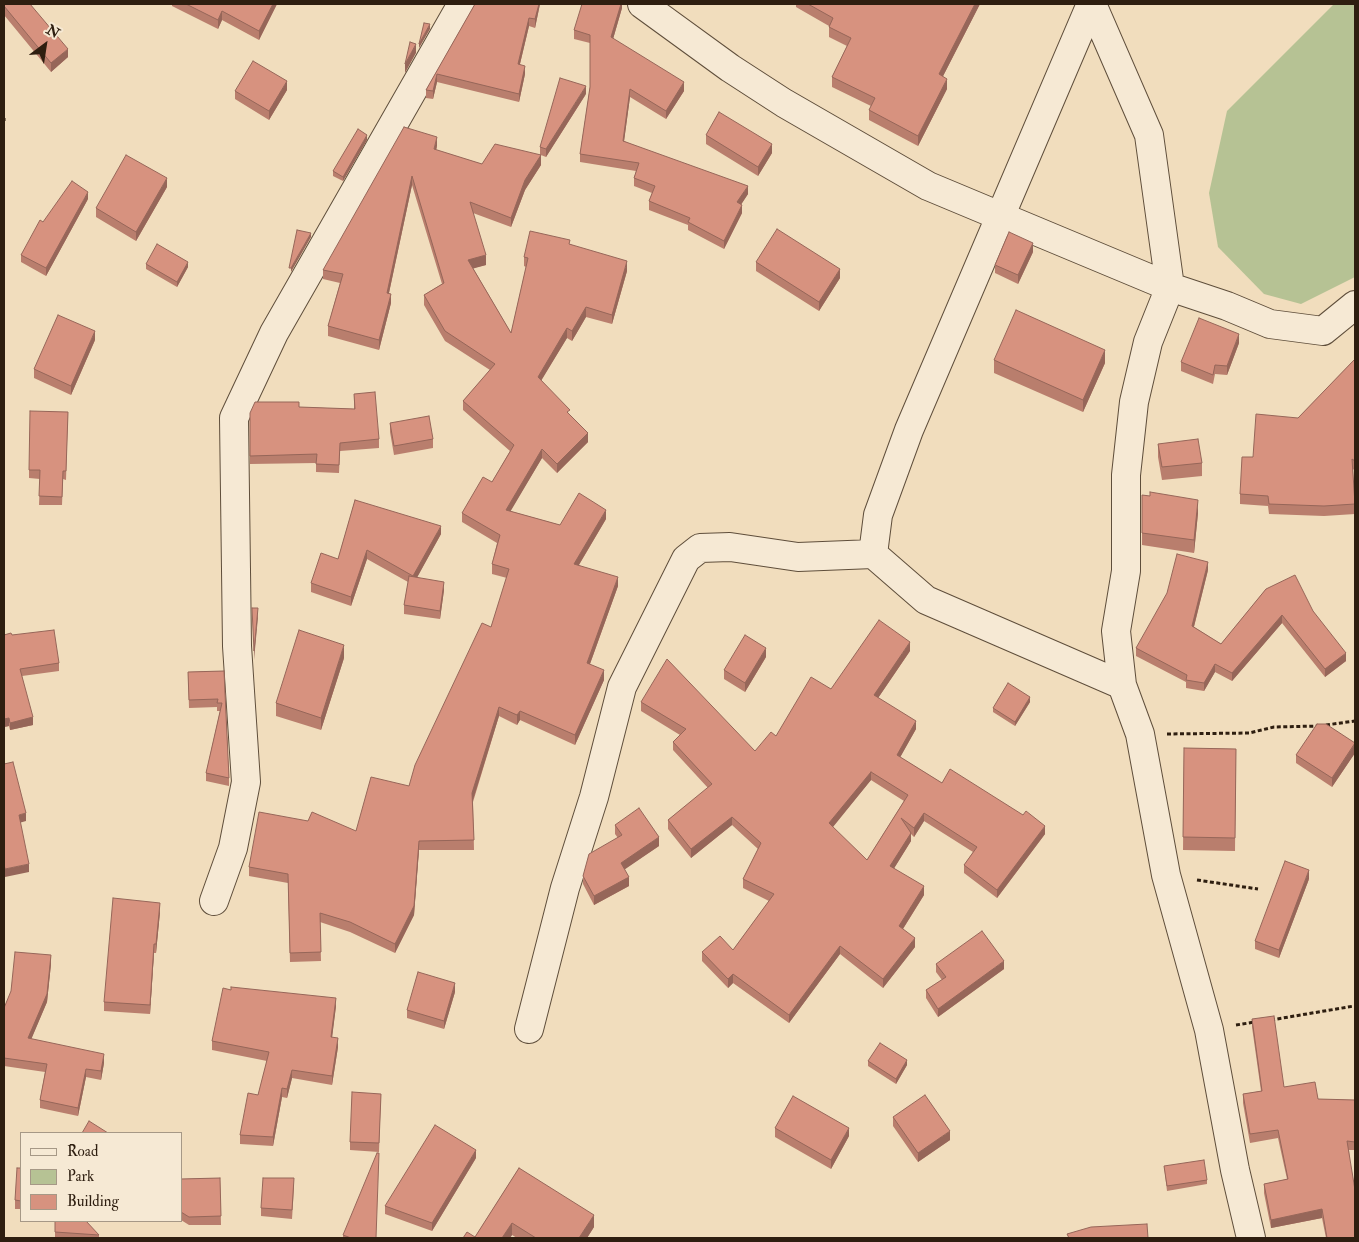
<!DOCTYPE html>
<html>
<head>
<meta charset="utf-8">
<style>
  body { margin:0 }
  #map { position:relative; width:1359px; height:1242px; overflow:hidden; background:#f1ddbd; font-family:"IM FELL Double Pica",serif }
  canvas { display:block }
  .frame { position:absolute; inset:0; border:5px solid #2e1e10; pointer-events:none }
  .legend { position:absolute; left:20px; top:1132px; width:162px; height:90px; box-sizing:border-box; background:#f6e9d4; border:1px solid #a69886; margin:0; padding:6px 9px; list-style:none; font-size:15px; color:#2e1e10 }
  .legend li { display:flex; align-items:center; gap:10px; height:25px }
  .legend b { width:25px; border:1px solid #a69886 }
  .north { position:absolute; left:20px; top:20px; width:50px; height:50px; -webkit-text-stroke:4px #f6e9d4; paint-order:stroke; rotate:31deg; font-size:14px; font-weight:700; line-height:20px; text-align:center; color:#2e1e10 }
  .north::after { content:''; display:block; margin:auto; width:18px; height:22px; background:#2e1e10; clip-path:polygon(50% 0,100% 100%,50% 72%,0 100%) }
</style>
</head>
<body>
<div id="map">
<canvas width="1359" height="1242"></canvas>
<div class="frame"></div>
<ul class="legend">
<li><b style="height:6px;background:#f6e9d4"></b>Road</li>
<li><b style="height:14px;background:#b6c294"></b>Park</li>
<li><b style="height:14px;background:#d7927f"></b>Building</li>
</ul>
<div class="north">N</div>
</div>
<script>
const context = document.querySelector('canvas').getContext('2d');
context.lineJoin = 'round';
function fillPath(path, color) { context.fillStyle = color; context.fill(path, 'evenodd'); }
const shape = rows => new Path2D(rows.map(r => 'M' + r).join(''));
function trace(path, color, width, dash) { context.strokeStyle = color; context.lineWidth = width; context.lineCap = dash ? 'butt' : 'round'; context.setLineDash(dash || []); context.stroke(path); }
const green = shape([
  [1334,4,1355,4,1355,277,1301,304,1264,294,1218,247,1209,193,1227,111]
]);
const path = shape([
  [4,118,4,121],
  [1326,725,1355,721],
  [1167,734,1249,733,1274,727,1320,726],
  [1197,880,1258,889],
  [1271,1020,1354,1006],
  [1236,1025,1255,1022]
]);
const minor = shape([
  [642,4,730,68,784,103,928,186,1170,287],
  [1091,4,909,430,878,515,873,554,926,600,1122,685],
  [1092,4,1149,135,1170,287],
  [214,901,233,848,246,782,237,646,234,418,274,333,462,4],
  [529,1029,565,888,594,797,622,687,686,559,700,548,730,547,798,557,873,554],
  [1251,1238,1235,1170,1209,1030,1166,875,1140,734,1122,685,1116,631,1126,571,1126,475,1134,402,1148,342,1170,287,1227,306,1270,324,1323,331,1355,305]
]);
const wall = shape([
  [4,4,68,57,51,72,4,15],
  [172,4,277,4,259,40,222,20,218,29,172,6],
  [475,4,540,4,535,28,529,26,520,64,525,74,519,102,437,82,433,99,426,98,426,90],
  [622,4,622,8,613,39,684,91,666,119,630,97,624,141,748,194,741,204,742,213,724,249,688,230,688,225,649,210,649,201,652,193,634,186,634,178,636,171,580,162,580,154,590,87,590,43,574,39,574,30],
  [796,4,980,4,943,76,947,89,918,146,869,120,869,110,871,106,832,87,832,77,847,46,829,37,829,26,796,7],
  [287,90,269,120,235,99,235,91],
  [586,94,546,157,541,155,541,165,525,190,511,227,473,213,486,265,473,268,511,333,526,267,524,266,524,257,570,244,627,271,612,324,586,317,572,341,567,338,541,380,570,415,588,442,557,473,542,458,510,511,560,525,606,519,579,565,618,586,590,664,604,680,575,745,520,720,517,725,499,716,473,802,474,850,419,850,414,915,395,953,350,932,320,922,321,961,290,962,288,883,249,876,249,867,356,831,409,786,491,627,507,578,492,574,492,564,497,543,462,522,462,513,492,482,510,451,463,410,463,401,490,370,445,341,424,305,424,295,442,284,412,185,389,293,391,303,379,350,328,336,328,326,340,283,323,279,323,270,437,146,436,150,482,164,540,155,540,147],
  [706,135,772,153,758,176,706,144],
  [367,140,343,181,333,176,333,171],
  [167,187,136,241,96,217,96,208],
  [88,199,46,276,21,262,21,255,43,222],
  [1033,252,1018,284,995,273,995,265],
  [756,262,840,278,819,311,756,271],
  [146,264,188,267,177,287,146,269],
  [95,340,71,395,34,378,34,369],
  [1239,343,1227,375,1215,374,1213,384,1181,371,1181,362],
  [1355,359,1355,471,1353,469,1355,514,1324,516,1269,514,1268,506,1240,504,1240,494,1253,457,1298,418],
  [994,360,1105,363,1083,412,994,373],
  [354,394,379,439,379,448,340,451,339,473,316,472,316,463,250,464,250,413,299,407,354,409],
  [68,412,66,480,63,479,62,505,39,505,40,479,29,478,29,470],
  [390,423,433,439,433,448,394,455,390,432],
  [1158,444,1202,463,1202,476,1162,480,1158,457],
  [1142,495,1198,513,1194,553,1142,545],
  [355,500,441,534,417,577,444,590,440,619,404,614,404,605,408,582,367,559,351,606,311,592,311,583,338,559],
  [1208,570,1194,627,1221,644,1266,589,1313,611,1346,661,1325,677,1282,623,1232,681,1215,672,1204,691,1186,688,1186,682,1136,656,1136,648],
  [12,635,59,663,59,671,22,676,33,725,10,730,9,726,4,727],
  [910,651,878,698,916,729,900,757,942,783,1045,834,997,898,964,873,964,865,973,852,924,821,914,837,911,834,911,841,894,868,924,895,903,929,915,947,883,988,840,954,789,1023,733,983,728,988,702,961,702,952,733,950,769,901,743,888,743,879,758,849,732,825,691,858,668,829,668,820,708,788,673,750,673,742,680,735,641,711,641,702,755,751,776,736,831,689],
  [871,780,904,801,867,860,832,827],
  [766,657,745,692,724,679,724,670],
  [344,658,321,730,276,716,276,703],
  [224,671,229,778,229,786,206,781,206,773,220,711,217,711,217,707,189,708,188,672],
  [1030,702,1015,726,993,712,993,708],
  [1355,743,1355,753,1332,787,1296,763,1296,755],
  [1184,748,1236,749,1235,851,1183,850],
  [615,825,659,846,624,869,629,886,594,905,583,884,583,876,618,838,615,834],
  [1309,879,1279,958,1255,949,1255,941],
  [160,912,156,953,154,953,150,1014,104,1011,104,1002],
  [51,964,47,1002,31,1039,104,1063,101,1080,86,1077,78,1116,40,1108,40,1100,45,1072,4,1066,4,1008],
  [936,964,1004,969,938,1017,926,998,926,990,942,980,936,972],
  [231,990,336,1006,332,1037,338,1047,332,1085,292,1078,287,1098,282,1097,273,1146,240,1144,240,1135,258,1095,267,1061,212,1050,212,1041],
  [455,992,444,1029,407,1018,407,1010],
  [1252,1019,1284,1087,1318,1099,1355,1100,1355,1150,1349,1150,1355,1238,1326,1238,1322,1218,1271,1228,1264,1193,1264,1184,1287,1179,1278,1138,1250,1143,1243,1103,1243,1094,1261,1091,1252,1027],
  [868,1061,907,1065,896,1084,868,1066],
  [381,1094,379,1152,350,1150,350,1142],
  [893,1117,950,1140,918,1162,893,1126],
  [775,1128,849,1136,831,1169,775,1137],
  [476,1158,432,1231,385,1214,385,1206],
  [1164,1166,1207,1180,1207,1184,1167,1191],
  [21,1168,21,1209,15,1209,15,1200],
  [519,1168,594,1227,587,1238,517,1238,512,1235,510,1238,463,1238,475,1237],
  [220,1178,221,1225,189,1225,181,1220,181,1179],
  [294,1187,292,1219,261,1216,261,1208],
  [55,1221,99,1235,99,1238,55,1238],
  [343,1235,376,1238,343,1238]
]);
const shadedWall = shape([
  [273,4,277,4,259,40,259,31],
  [539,4,540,4,535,28,535,19],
  [621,4,622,4,622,8,611,46,611,37],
  [975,4,980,4,939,84,939,74],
  [222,11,222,20,218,29,218,20],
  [529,18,529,26,518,72,518,64],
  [430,24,430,29,419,48,419,44],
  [416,44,416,53,405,73,405,64],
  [68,49,68,57,51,72,51,63],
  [525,66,525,74,519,102,519,94],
  [437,74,437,82,433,99,433,91],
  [947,79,947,89,918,146,918,136],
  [287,81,287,90,269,120,269,111],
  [684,82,684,91,666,119,666,111],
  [586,86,586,94,546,157,546,149],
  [630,89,630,97,623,149,623,141],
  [367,135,367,140,343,181,343,177],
  [437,137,437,146,434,159,434,149],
  [772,144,772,153,758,176,758,167],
  [541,155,541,165,525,190,511,227,511,218,525,180],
  [412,176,412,185,387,302,387,293],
  [167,178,167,187,136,241,136,232],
  [748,186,748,194,737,211,737,202],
  [88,192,88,199,46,276,46,268],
  [742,205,742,213,724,249,724,241],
  [311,233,311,237,291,272,291,268],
  [1033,243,1033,252,1018,284,1018,275],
  [486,255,486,265,468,270,468,260],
  [627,261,627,271,612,324,612,315],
  [188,262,188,267,177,287,177,282],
  [840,269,840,278,819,311,819,302],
  [391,294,391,303,379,350,379,340],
  [586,307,586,317,572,341,572,331],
  [567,328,567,338,538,386,538,377],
  [95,331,95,340,71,395,71,386],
  [1239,334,1239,343,1227,375,1227,366],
  [1105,350,1105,363,1083,412,1083,400],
  [588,433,588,442,557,473,557,464],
  [542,449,542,458,506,519,506,510],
  [1198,500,1198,513,1194,553,1194,540],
  [606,510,606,519,574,573,574,564],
  [441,526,441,534,413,585,413,576],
  [367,550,367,559,351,606,351,597],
  [1208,562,1208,570,1192,634,1192,626],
  [618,577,618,586,587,672,587,663],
  [444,582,444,590,440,619,440,611],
  [258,608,258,617,254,660,254,651],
  [1282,615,1282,623,1232,681,1232,673],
  [910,642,910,651,874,704,874,695],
  [344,645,344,658,321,730,321,718],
  [766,648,766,657,745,692,745,683],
  [1346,653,1346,661,1325,677,1325,669],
  [1215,664,1215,672,1204,691,1204,683],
  [604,670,604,680,575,745,575,735],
  [1030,697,1030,702,1015,726,1015,722],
  [499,707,499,716,472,803,472,793],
  [520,711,520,720,517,725,517,715],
  [33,717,33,725,10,730,10,723],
  [9,718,9,726,4,727,4,719],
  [916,721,916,729,897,763,897,755],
  [1355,744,1355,753,1332,787,1332,778],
  [871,772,871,780,829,832,829,823],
  [26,813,26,821,19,823,19,815],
  [924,813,924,821,914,837,914,828],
  [732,817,732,825,691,858,691,849],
  [1045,826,1045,834,997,898,997,890],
  [911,833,911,841,890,875,890,866],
  [659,837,659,846,621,872,621,863],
  [419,841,419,850,414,915,395,953,395,944],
  [29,864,29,872,5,877,5,869],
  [1309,870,1309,879,1279,958,1279,950],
  [629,877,629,886,594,905,594,896],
  [924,886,924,895,899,935,899,926],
  [160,903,160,912,156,953,156,944],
  [915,938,915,947,883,988,883,979],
  [154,944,154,953,150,1014,150,1005],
  [840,946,840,954,789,1023,789,1015],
  [51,955,51,964,47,1002,28,1047,28,1038],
  [1004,961,1004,969,938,1017,938,1009],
  [733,974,733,983,728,988,728,979],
  [455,983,455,992,444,1029,444,1021],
  [336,998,336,1006,331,1046,331,1037],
  [338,1038,338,1047,332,1085,332,1076],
  [104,1054,104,1063,101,1080,101,1071],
  [907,1060,907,1065,896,1084,896,1079],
  [86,1069,86,1077,78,1116,78,1108],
  [292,1070,292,1078,287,1098,287,1089],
  [282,1088,282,1097,273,1146,273,1137],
  [849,1128,849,1136,831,1169,831,1160],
  [950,1131,950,1140,918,1162,918,1153],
  [476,1150,476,1158,432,1231,432,1223],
  [1322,1209,1322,1218,1271,1228,1271,1220],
  [594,1215,594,1227,587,1238,579,1238],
  [512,1223,512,1235,510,1238,502,1238]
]);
const building = shape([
  [4,4,30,4,68,49,51,63,4,6,4,4],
  [186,4,273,4,259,31,222,11,218,20,186,4],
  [475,4,539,4,535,19,529,18,518,64,525,66,519,94,437,74,433,91,426,90,475,4],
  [582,4,621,4,611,37,684,82,666,111,630,89,623,141,748,186,737,202,742,205,724,241,688,222,690,218,649,201,655,186,634,178,639,163,580,154,590,87,590,35,574,30,582,4],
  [808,4,975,4,939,74,947,79,918,136,869,110,875,98,832,77,851,38,829,27,833,18,808,4],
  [424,23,430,24,419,44,424,23],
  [410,42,416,44,405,64,410,42],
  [253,61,287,81,269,111,235,91,253,61],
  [560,78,586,86,546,149,540,147,560,78],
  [719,112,772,144,758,167,706,135,719,112],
  [404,127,437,137,434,149,482,164,495,144,541,155,525,180,511,218,470,202,486,255,468,260,511,333,528,258,524,257,530,231,570,240,569,244,627,261,612,315,586,307,572,331,567,328,538,377,570,410,567,412,588,433,557,464,542,449,506,510,560,525,579,493,606,510,574,564,618,577,587,663,604,670,575,735,520,711,517,715,499,707,472,793,474,840,419,841,414,906,395,944,350,922,320,913,321,952,290,953,288,874,249,867,259,812,308,821,312,812,356,831,371,777,409,786,415,765,482,623,491,627,509,569,492,564,500,535,462,513,483,477,492,482,514,445,463,401,495,364,445,331,424,295,444,283,412,176,387,293,391,294,379,340,328,326,343,274,323,270,404,127],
  [358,129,367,135,343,177,333,171,358,129],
  [126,155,167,178,136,232,96,208,126,155],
  [72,181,88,192,46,268,21,255,40,220,43,222,72,181],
  [777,229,840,269,819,302,756,262,777,229],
  [297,230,311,233,291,268,289,268,297,230],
  [1009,232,1033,243,1018,275,995,265,1009,232],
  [157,244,188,262,177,282,146,264,157,244],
  [1016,310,1105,350,1083,400,994,360,1016,310],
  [58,315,95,331,71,386,34,369,58,315],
  [1199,318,1239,334,1227,366,1215,365,1213,375,1181,362,1199,318],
  [1355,359,1355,461,1352,459,1355,504,1324,506,1269,504,1268,496,1240,494,1242,457,1253,457,1256,414,1298,418,1355,359],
  [375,392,379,439,340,443,339,465,316,464,317,454,250,456,250,413,255,402,299,402,299,407,355,409,354,394,375,392],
  [30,411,68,412,66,471,63,471,62,497,39,496,40,470,29,470,30,411],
  [429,416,433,439,394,446,390,423,429,416],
  [1198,439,1202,463,1162,467,1158,444,1198,439],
  [1150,492,1198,500,1194,540,1142,533,1142,495,1150,496,1150,492],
  [355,500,441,526,413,576,367,550,351,597,311,583,321,553,338,559,355,500],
  [1177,554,1208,562,1192,626,1221,644,1266,589,1295,575,1313,611,1346,653,1325,669,1282,615,1232,673,1215,664,1204,683,1186,680,1187,675,1136,648,1167,593,1177,554],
  [409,576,444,582,440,611,404,605,409,576],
  [252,608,258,608,254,651,252,608],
  [879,620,910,642,874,695,916,721,897,755,942,783,950,769,1023,815,1026,811,1045,826,997,890,964,865,977,847,924,813,914,828,901,818,911,833,890,866,924,886,899,926,915,938,883,979,840,946,789,1015,733,974,728,979,702,952,720,936,733,950,774,894,743,879,761,843,732,817,691,849,668,820,712,784,673,742,686,729,641,702,667,659,755,751,771,732,776,736,811,677,831,689,879,620],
  [871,772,908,795,867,860,829,823,871,772],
  [54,630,59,663,20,669,33,717,10,723,9,718,4,719,4,635,11,633,12,635,54,630],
  [299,630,344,645,321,718,276,703,299,630],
  [745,635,766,648,745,683,724,670,745,635],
  [224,671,229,778,206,773,222,703,217,703,218,699,189,700,188,672,224,671],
  [1008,683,1030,697,1015,722,993,708,1008,683],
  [1317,724,1326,724,1355,743,1332,778,1296,755,1317,724],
  [1184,748,1236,749,1235,838,1183,837,1184,748],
  [13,762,26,813,19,815,29,864,5,869,4,864,4,764,13,762],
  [639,808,659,837,621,863,629,877,594,896,583,876,589,854,622,835,615,825,639,808],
  [1285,861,1309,870,1279,950,1255,941,1285,861],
  [113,898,160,903,156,944,154,944,150,1005,104,1002,113,898],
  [982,931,1004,961,938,1009,926,990,946,977,936,964,982,931],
  [15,952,51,955,47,994,28,1038,104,1054,101,1071,86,1069,78,1108,40,1100,47,1064,4,1058,4,1008,11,991,15,952],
  [418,972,455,983,444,1021,407,1010,418,972],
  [231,987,336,998,331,1037,338,1038,332,1076,292,1070,287,1089,282,1088,273,1137,240,1135,248,1093,258,1095,269,1052,212,1041,223,988,231,990,231,987],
  [1274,1016,1284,1087,1315,1082,1318,1099,1355,1100,1355,1142,1347,1141,1355,1190,1355,1238,1327,1238,1322,1209,1271,1220,1264,1184,1288,1179,1278,1130,1250,1134,1243,1094,1262,1091,1252,1019,1274,1016],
  [880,1043,907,1060,896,1079,868,1061,880,1043],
  [352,1092,381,1094,379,1143,350,1142,352,1092],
  [925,1095,950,1131,918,1153,893,1117,925,1095],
  [793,1096,849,1128,831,1160,775,1128,793,1096],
  [89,1121,108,1133,82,1133,89,1121],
  [435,1125,476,1150,432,1223,385,1206,435,1125],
  [377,1153,379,1153,376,1238,351,1238,343,1235,377,1153],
  [1204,1160,1207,1180,1167,1186,1164,1166,1204,1160],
  [17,1168,21,1168,21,1201,15,1200,17,1168],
  [519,1168,594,1215,579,1238,536,1238,512,1223,502,1238,463,1238,467,1232,475,1237,519,1168],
  [220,1178,221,1216,189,1217,181,1212,181,1179,220,1178],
  [263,1178,294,1178,292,1210,261,1208,263,1178],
  [55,1221,86,1221,99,1235,55,1232,55,1221],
  [1147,1224,1148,1238,1069,1238,1067,1234,1091,1227,1147,1224]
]);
fillPath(green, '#b6c294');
trace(minor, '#5f4e3b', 30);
trace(path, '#2e1e10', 3, [4, 2.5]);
trace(minor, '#f6e9d4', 28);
fillPath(wall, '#b97e6d');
fillPath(shadedWall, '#966659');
fillPath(building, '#d7927f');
trace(building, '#966659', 1);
</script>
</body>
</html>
